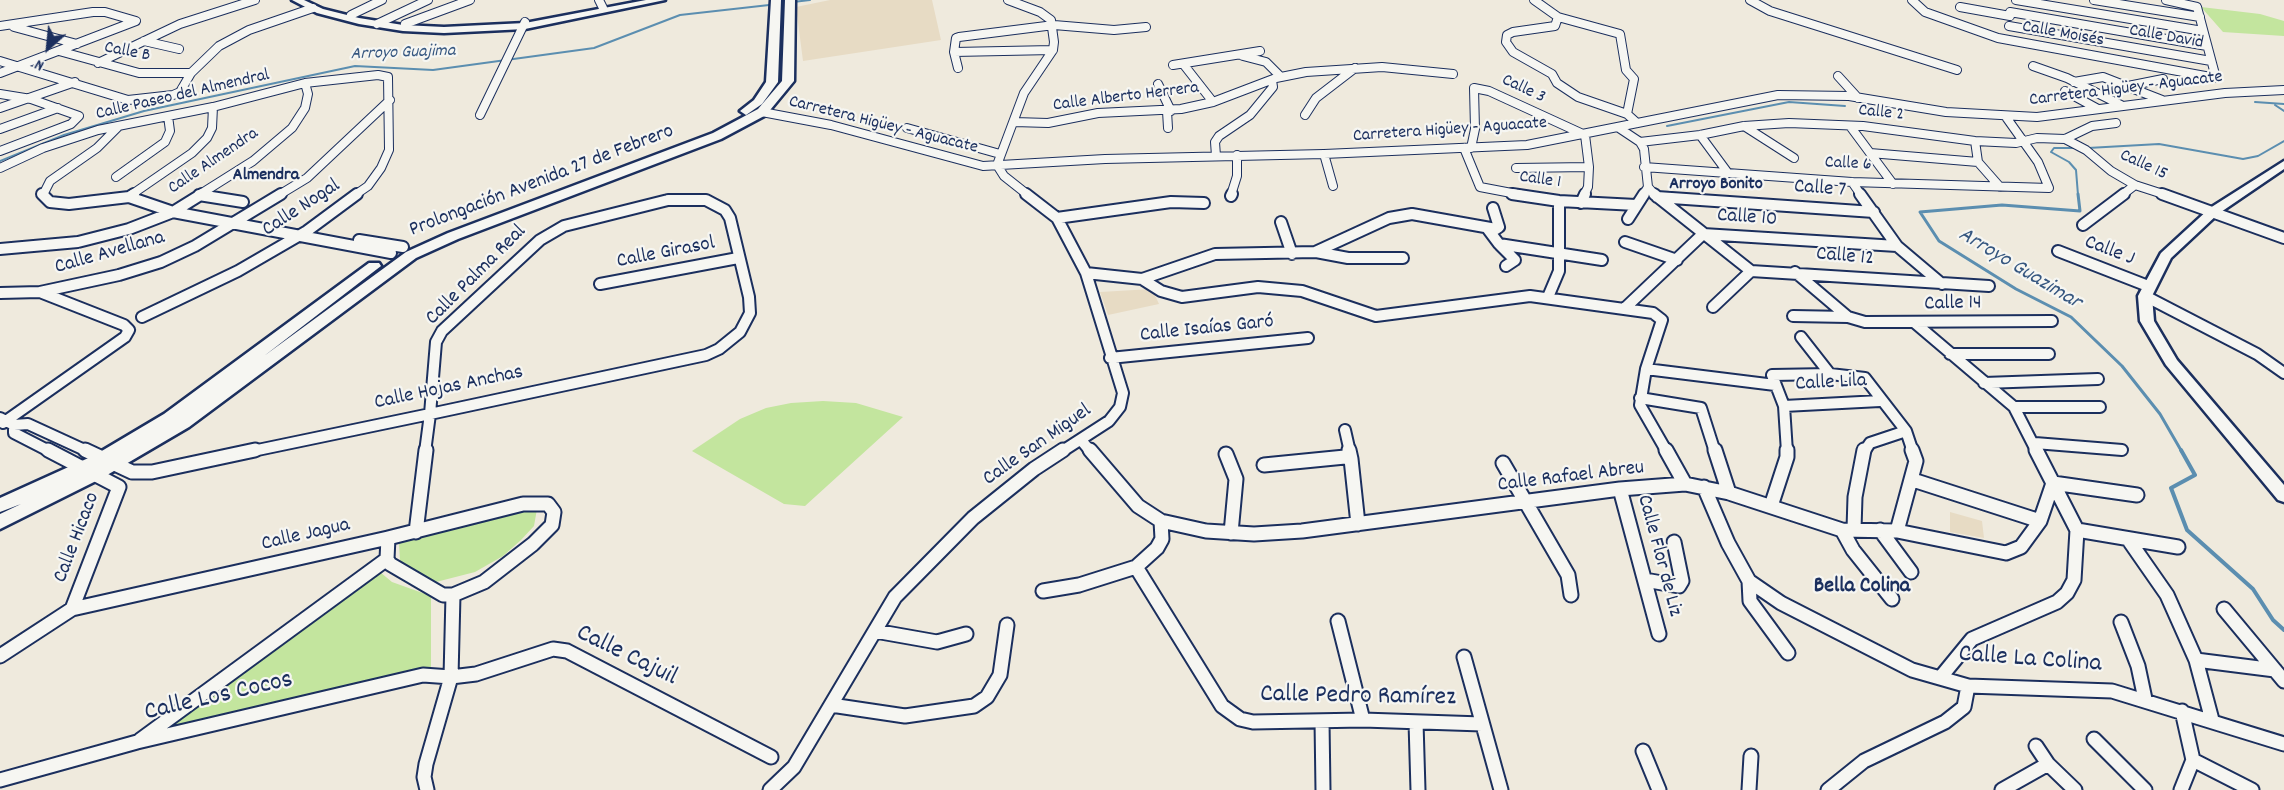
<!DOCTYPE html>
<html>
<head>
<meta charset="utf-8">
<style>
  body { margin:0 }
  #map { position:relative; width:2284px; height:790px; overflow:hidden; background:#efeadd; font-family:Dekko,sans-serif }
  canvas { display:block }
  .north { position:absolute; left:18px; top:18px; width:60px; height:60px; -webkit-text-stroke:4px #f6f6f2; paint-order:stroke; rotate:207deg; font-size:16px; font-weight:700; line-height:24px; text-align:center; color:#1b2f5e }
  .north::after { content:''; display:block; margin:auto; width:21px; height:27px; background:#1b2f5e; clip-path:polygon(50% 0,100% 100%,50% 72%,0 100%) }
</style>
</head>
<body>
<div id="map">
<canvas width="2284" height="790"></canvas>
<div class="north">N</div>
</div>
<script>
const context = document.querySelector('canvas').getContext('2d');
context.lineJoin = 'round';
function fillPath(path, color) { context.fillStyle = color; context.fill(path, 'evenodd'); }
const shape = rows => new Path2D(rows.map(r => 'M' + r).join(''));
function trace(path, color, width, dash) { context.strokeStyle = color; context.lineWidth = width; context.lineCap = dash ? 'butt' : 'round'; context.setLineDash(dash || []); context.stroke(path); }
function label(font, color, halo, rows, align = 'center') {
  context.font = font + ' Dekko,sans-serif'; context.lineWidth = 4.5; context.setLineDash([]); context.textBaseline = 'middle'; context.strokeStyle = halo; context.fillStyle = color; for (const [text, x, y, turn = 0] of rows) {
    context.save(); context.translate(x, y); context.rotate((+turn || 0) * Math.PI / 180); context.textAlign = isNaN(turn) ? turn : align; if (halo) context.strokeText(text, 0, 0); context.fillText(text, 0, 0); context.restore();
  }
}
const built = shape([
  [830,0,932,0,941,40,803,61,796,7],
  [1152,289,1159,304,1108,315,1100,292],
  [1950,512,1982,521,1984,538,1950,532]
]);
const green = shape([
  [2201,7,2260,14,2284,21,2284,36,2223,32],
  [823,401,856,403,903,417,805,506,784,504,692,451,740,419,766,408,791,403],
  [537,509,534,526,521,540,503,556,475,572,436,582,406,571,400,560,399,543,516,510],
  [380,572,392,582,431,596,431,669,165,730]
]);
const streamFar2 = shape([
  [793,2,810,0],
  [2255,102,2284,104],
  [2275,105,2284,111],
  [1667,126,1789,102,1845,106],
  [2078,148,2054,148,2051,152,2069,162,2076,170,2078,195],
  [2088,148,2159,144,2243,159,2258,156,2284,141],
  [0,161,64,135,144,111,355,66,433,70,594,48,680,15,787,3]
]);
const streamFar1 = shape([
  [2078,194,2080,211,2002,205,1920,212,1939,241,2016,289,2071,317,2122,366,2160,414,2182,452]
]);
const stream = shape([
  [2181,450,2195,475,2171,488,2187,530,2253,589,2273,620,2284,630]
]);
const minorFar2 = shape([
  [599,0,603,8],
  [1008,0,1040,12,1051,20,1054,42,1053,50,1024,93,997,165,1004,176,1028,195],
  [1534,0,1558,17,1620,34,1626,70,1634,79,1627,114],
  [1750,0,1770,11,1957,70],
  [1912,0,1925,12,1998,38,2216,78,2197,7,2166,0],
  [2016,0,2203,31],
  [2094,0,2200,17],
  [1960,7,2010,16],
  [2010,12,2207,46],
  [351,15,382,0],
  [1558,17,1555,26,1513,32,1507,35,1506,42,1513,52,1552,74,1557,83,1578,97,1627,114,1637,123],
  [377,24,428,0],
  [405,24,470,0],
  [0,26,93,12,105,12,136,21,0,73],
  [2009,26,2211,61],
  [14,27,77,44],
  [144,41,179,49],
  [59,51,139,73,191,73],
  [954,52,1053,50],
  [1243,56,1266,62,1281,77],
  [0,61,128,100,173,95,180,92,191,73,219,46,249,30,313,8],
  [98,63,180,24,255,0],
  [1173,65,1260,51],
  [1184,65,1213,102],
  [2033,66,2067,78,2121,105],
  [958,68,954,52,956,38,959,37,1054,25,1114,30,1146,27],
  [1838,76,1858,98],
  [2074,82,2103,77,2162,100],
  [1158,84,1171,111],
  [2128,86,2163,79],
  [2065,91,2098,109],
  [0,94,31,99,79,116,71,124,0,151],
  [0,108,75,82],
  [1167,111,1168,128],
  [762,112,831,125,983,166,1105,159,1324,154,1527,145,1778,95,1849,96,1946,112,2037,117,2225,93,2284,90],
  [480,115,525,22],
  [1305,115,1316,98,1355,68],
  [1014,122,1048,123,1098,113,1181,109,1213,102,1276,78,1306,72,1382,67,1453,74],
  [1744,126,1794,158],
  [1850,126,1893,184],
  [907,128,1000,154],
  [1619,128,1640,142,1644,149,1648,187,1655,195],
  [0,129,58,108],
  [1700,135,1728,173],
  [2065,139,2086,150,2111,171,2135,185,2166,195],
  [1975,141,1978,162,2000,187],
  [1640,142,1700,135,1744,126,1789,123,1863,126,1975,141,2016,143,2037,138,2065,139,2092,126,2116,123],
  [1464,148,1480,187,1522,195],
  [1471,148,1475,129,1474,88,1489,91,1585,135,1589,167,1588,187,1584,195],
  [1870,153,1978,162],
  [1324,154,1333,186],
  [1216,156,1215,142,1219,136,1250,115,1273,87,1272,80],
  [1644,167,1852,182,2049,188,2038,162,2006,117],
  [0,168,43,148,98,130,213,107,305,83,378,75,388,77,389,150,381,168,368,186,355,195],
  [1516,168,1589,167],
  [116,177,165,142,170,131,168,116],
  [1852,182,1861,195],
  [43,195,50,181,97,148,119,126],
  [131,195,192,153,207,138,212,128,213,107],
  [199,195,253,161,292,128,305,108,308,94,305,83],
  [279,195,307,178,390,100],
  [1231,195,1237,176,1237,155],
  [1643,195,1648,187],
  [2122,195,2135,185]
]);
const minorFar1 = shape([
  [42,194,50,202,69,204,129,197,173,212,391,253],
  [1026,194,1057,218,1086,273,1123,393,1120,407,1109,421,1061,452],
  [1512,194,1559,201,1636,205],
  [1654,194,1751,271],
  [1860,194,1897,246,1942,284],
  [2162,194,2284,238],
  [199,195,243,202],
  [1231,196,1232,194],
  [129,197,134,194],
  [1657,197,1874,212],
  [668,200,706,200,725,210,730,218,749,297,750,313,740,332,719,349,706,355,430,414,436,342,442,331,540,240,564,226,668,200],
  [1581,203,1585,194],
  [1057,218,1171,202,1204,203],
  [1628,219,1644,194],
  [1281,222,1292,254],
  [2083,225,2124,194],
  [1487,228,1499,244,1602,260],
  [359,240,403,247],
  [1625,242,1677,260],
  [1500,245,1515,260,1506,266],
  [0,249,78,242,129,229,173,212,202,194],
  [2058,251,2148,286],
  [1316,252,1348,258,1403,258],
  [1795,272,1848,317,1865,322,2052,321],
  [1086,273,1142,279,1161,291,1182,297,1258,287,1302,291,1376,316,1530,296,1653,313,1662,320,1646,369,1640,405,1667,452],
  [1142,279,1215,254,1315,252,1389,218,1412,214,1496,229,1499,227,1493,208],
  [600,284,738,258],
  [40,292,119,275,161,262,195,246,281,194],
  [0,293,40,292,124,325,129,330,125,337,3,423],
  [2145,296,2257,354,2284,373],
  [1548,297,1559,271,1559,201],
  [1713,307,1751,271,1989,286],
  [1625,308,1703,234,1897,246],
  [1793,316,1848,317],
  [142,317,238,271,307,231,357,194],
  [1915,323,2014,407,2037,452],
  [1801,337,1830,374],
  [1950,354,2049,354],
  [1110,358,1308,338],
  [1646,369,1775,385],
  [1984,383,2098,379],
  [1640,398,1701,408,1715,452],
  [1784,406,1880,401],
  [2014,407,2100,407],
  [0,418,14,425,28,424,89,452],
  [14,425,14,433,51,452],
  [1345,430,1350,452],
  [1081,440,1091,452],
  [2035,443,2122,450],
  [248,452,430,414],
  [425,452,430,414],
  [1787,452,1784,406,1772,375,1830,374,1865,378,1906,431,1913,452],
  [1864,452,1870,443,1906,431]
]);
const minor = shape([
  [48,450,119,487,72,609],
  [85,450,132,472,152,472,255,450],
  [1090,450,1138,506,1161,521,1206,531,1254,534,1302,531,1620,489,1685,484,1729,493,1842,530,1897,531,2006,553,2021,547,2040,521,2053,483,2137,495],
  [1349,450,1351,459],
  [1666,450,1685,484],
  [1715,450,1729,493],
  [1226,454,1236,479,1231,533],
  [1503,463,1568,575,1571,595],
  [1264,465,1345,457,1351,459,1358,524],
  [1913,480,2040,521],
  [1704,487,1728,543,1749,581,1781,603,1912,670,1968,686,2112,691,2284,744],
  [1620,489,1659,634],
  [523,504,548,504,554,512,552,525,533,544,484,582,453,595,443,595,390,564,387,559,388,538,523,504],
  [1771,506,1787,457,1787,450],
  [1854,529,1855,497,1864,450],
  [1842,530,1853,550,1892,599],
  [1880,530,1911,572],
  [2077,530,2178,547],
  [1897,531,1916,461,1912,450],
  [416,532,426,450],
  [2128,539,2167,595,2196,660,2212,720],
  [1136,567,1222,706,1240,719,1253,722,1363,720,1482,724],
  [1645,580,1679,586,1682,581,1674,542],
  [1749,581,1750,601,1788,653],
  [1043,591,1079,585,1136,567,1157,548,1162,539,1161,521],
  [2224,609,2284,681],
  [1338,621,1363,720],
  [2121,622,2138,666,2145,699],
  [875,631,937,642,966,634],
  [0,656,72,609,388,538],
  [1464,657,1501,790],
  [2196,660,2275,670],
  [1940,678,1972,639,2057,602,2067,593,2074,580,2077,530,2036,450],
  [831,705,905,716,974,706,987,697,1000,675,1007,625],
  [1322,721,1323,790],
  [1416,722,1418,790],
  [2094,739,2145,790],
  [140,740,387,559],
  [2036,746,2048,764,2075,790],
  [1643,751,1659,790],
  [2193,760,2252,790],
  [0,780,137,742,423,675,451,677,476,674,553,649,567,651,771,757],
  [427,790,424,777,426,764,451,677,453,595],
  [770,790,794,767,895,597,973,518,1034,469,1063,450],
  [1749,790,1751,756],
  [1828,790,1864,761,1945,722,1964,707,1968,686],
  [2002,790,2048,764],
  [2181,790,2193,760,2182,711]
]);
const secondary = shape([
  [292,0,304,0,323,9,359,18,403,25,444,27,525,23,646,0,665,0,525,29,444,33,403,31,359,24,317,13,292,0],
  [2284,161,2284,169,2218,214,2171,258,2152,296,2154,321,2177,360,2284,485,2284,502,2278,500,2166,365,2140,321,2138,296,2161,253,2210,208,2284,161]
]);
const primary = shape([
  [771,0,781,0,778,82,762,104,746,115,740,111,754,100,766,82,771,0],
  [785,0,795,0,794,81,766,115,721,139,458,239,416,258,189,427,102,478,0,529,0,514,21,504,0,512,0,498,95,455,164,414,369,263,379,263,381,266,264,356,406,252,448,233,713,133,758,109,782,81,785,0]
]);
const farStreetnames = [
  ["Calle Moisés",2063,35,10],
  ["Calle David",2166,38,10],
  ["Calle B",127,53,11],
  ["Calle 3",1523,90,25],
  ["Carretera Higüey - Aguacate",2126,90,-7],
  ["Calle Paseo del Almendral",183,96,-13],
  ["Calle Alberto Herrera",1126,98,-7],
  ["Calle 2",1881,114,6],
  ["Carretera Higüey - Aguacate",883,126,14],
  ["Carretera Higüey - Aguacate",1450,131,-4],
  ["Calle Almendra",214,162,-34],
  ["Calle 6",1848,165,3],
  ["Calle 15",2143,166,25],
  ["Calle 1",1540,181,8]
];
const farWaternames = [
  ["Arroyo Guajima",403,54,-2]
];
const farNeighbourhoodnames = [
  ["Almendra",266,177],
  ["Arroyo Bonito",1716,186]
];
const streetNames = [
  ["Prolongación Avenida 27 de Febrero",542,182,-21],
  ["Calle 7",1820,190,4],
  ["Calle Nogal",302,209,-33],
  ["Calle 10",1747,219,4],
  ["Calle J",2109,252,21],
  ["Calle Avellana",110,254,-16],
  ["Calle Girasol",666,254,-11],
  ["Calle 12",1845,258,5],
  ["Calle Palma Real",477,276,-45],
  ["Calle 14",1953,305,-1],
  ["Calle Isaías Garó",1207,330,-6],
  ["Calle Lila",1831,384,-3],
  ["Calle Hojas Anchas",449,389,-12],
  ["Calle San Miguel",1038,446,-35],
  ["Calle Rafael Abreu",1571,478,-7],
  ["Calle Jagua",306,536,-13],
  ["Calle Hicaco",78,538,-69],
  ["Calle Flor de Liz",1658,556,75]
];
const waterNames = [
  ["Arroyo Guazimar",2019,270,31]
];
const neighbourhoodNames = [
  ["Bella Colina",1862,588]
];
const nearStreetnames = [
  ["Calle Cajuil",626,657,26],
  ["Calle La Colina",2030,661,4],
  ["Calle Los Cocos",219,698,-13],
  ["Calle Pedro Ramírez",1358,698,1]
];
fillPath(built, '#e7dbc4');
fillPath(green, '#c3e59e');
trace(streamFar2, '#5b8eb0', 2);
trace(streamFar1, '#5b8eb0', 3);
trace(stream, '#5b8eb0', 4);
trace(minorFar2, '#1b2f5e', 10);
trace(minorFar1, '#1b2f5e', 14);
trace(minor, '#1b2f5e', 17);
trace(secondary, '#1b2f5e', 5);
trace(primary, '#1b2f5e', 5);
trace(minorFar2, '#f6f6f2', 8);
trace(minorFar1, '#f6f6f2', 10);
trace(minor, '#f6f6f2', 13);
fillPath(secondary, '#f6f6f2');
fillPath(primary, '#f6f6f2');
label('18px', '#1b2f5e', '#f6f6f2', farStreetnames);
label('italic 18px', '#365780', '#f6f6f2', farWaternames);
label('bold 18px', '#1b2f5e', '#f6f6f2', farNeighbourhoodnames);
label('21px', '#1b2f5e', '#f6f6f2', streetNames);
label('italic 22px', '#365780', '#f6f6f2', waterNames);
label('bold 22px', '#1b2f5e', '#f6f6f2', neighbourhoodNames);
label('26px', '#1b2f5e', '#f6f6f2', nearStreetnames);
</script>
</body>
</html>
